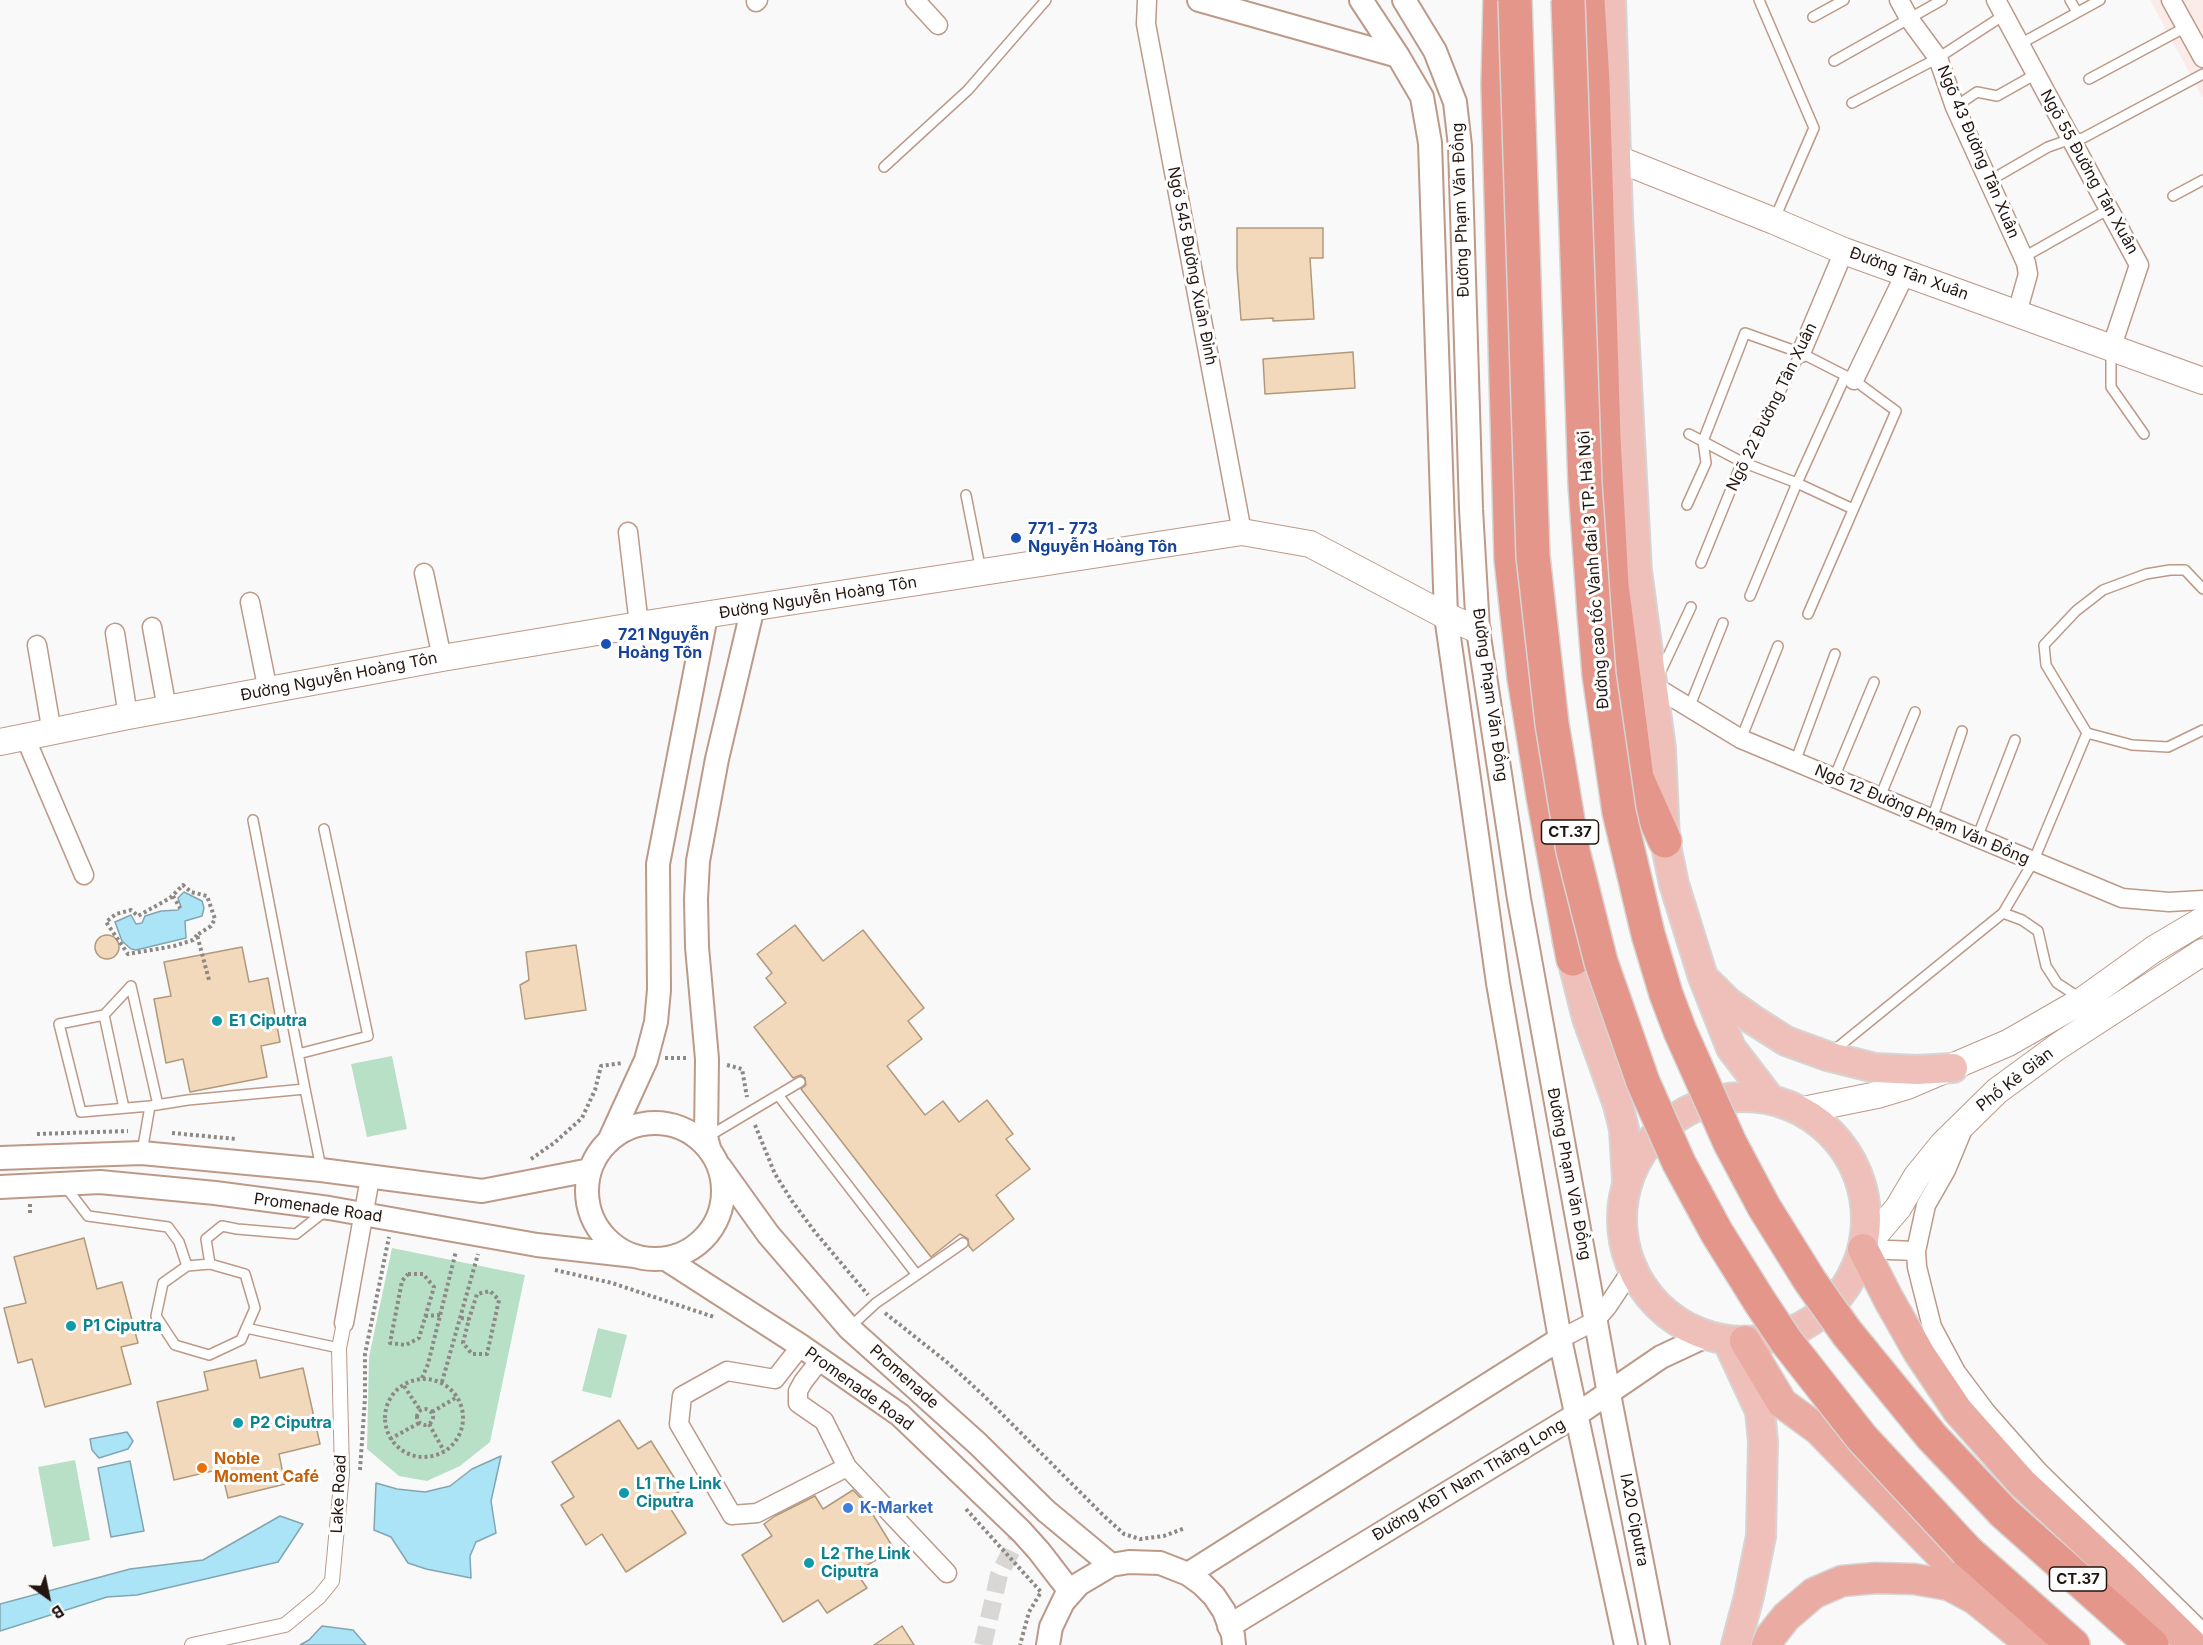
<!DOCTYPE html>
<html>
<head>
<meta charset="utf-8">
<style>
  body { margin:0 }
  #map { position:relative; width:2203px; height:1645px; overflow:hidden; background:#f9f9f9; font-family:Inter,sans-serif }
  canvas { display:block }
  .north { position:absolute; left:18px; top:1567px; width:60px; height:60px; -webkit-text-stroke:4px #fff; paint-order:stroke; rotate:147deg; font-size:16px; font-weight:700; line-height:24px; text-align:center; color:#231610 }
  .north::after { content:''; display:block; margin:auto; width:21px; height:27px; background:#231610; clip-path:polygon(50% 0,100% 100%,50% 72%,0 100%) }
</style>
</head>
<body>
<div id="map">
<canvas width="2203" height="1645"></canvas>
<div class="north">B</div>
</div>
<script>
const context = document.querySelector('canvas').getContext('2d');
context.lineJoin = 'round';
function fillPath(path, color) { context.fillStyle = color; context.fill(path, 'evenodd'); }
const shape = rows => new Path2D(rows.map(r => 'M' + r).join(''));
function trace(path, color, width, dash) { context.strokeStyle = color; context.lineWidth = width; context.lineCap = dash ? 'butt' : 'round'; context.setLineDash(dash || []); context.stroke(path); }
function label(font, color, halo, rows, align = 'center') {
  context.font = font + ' Inter,sans-serif'; context.lineWidth = 6; context.setLineDash([]); context.textBaseline = 'middle'; context.strokeStyle = halo; context.fillStyle = color; for (const [text, x, y, turn = 0] of rows) {
    context.save(); context.translate(x, y); context.rotate((+turn || 0) * Math.PI / 180); context.textAlign = isNaN(turn) ? turn : align; if (halo) context.strokeText(text, 0, 0); context.fillText(text, 0, 0); context.restore();
  }
}
const commercial = shape([
  [2150,0,2203,0,2203,98]
]);
const green = shape([
  [392,1056,407,1129,367,1137,351,1064],
  [392,1248,525,1275,490,1442,460,1466,427,1481,399,1476,367,1449,369,1357],
  [598,1328,627,1335,611,1398,582,1391],
  [75,1460,90,1540,53,1547,38,1467]
]);
const water = shape([
  [184,892,202,901,204,908,202,916,185,921,186,938,136,950,131,949,122,941,115,922,131,915,136,924,142,923,145,916,161,911,178,910,181,907,178,898,184,892],
  [127,1432,133,1441,128,1449,99,1458,92,1450,90,1439,127,1432],
  [501,1456,491,1501,496,1533,476,1542,470,1556,471,1578,426,1569,408,1563,391,1537,374,1530,376,1483,397,1489,425,1492,450,1486,472,1469,501,1456],
  [130,1461,144,1531,111,1537,98,1468,130,1461],
  [280,1516,303,1524,278,1562,137,1595,107,1597,0,1631,0,1604,130,1569,203,1560,280,1516],
  [322,1626,353,1630,366,1645,300,1645,309,1640,322,1626]
]);
const building = shape([
  [1237,228,1323,228,1323,258,1310,258,1314,319,1273,321,1273,318,1241,320,1237,268,1237,228],
  [1353,352,1355,388,1265,394,1263,359,1353,352],
  [795,925,823,961,863,930,924,1008,908,1021,922,1039,887,1066,925,1115,943,1101,959,1122,987,1100,1013,1134,1006,1139,1030,1169,996,1195,1014,1219,973,1251,969,1246,968,1239,960,1234,931,1257,801,1089,806,1085,805,1078,801,1075,793,1078,754,1027,786,1003,766,978,772,973,757,954,795,925],
  '95 947a12 12 0 1 1 24 0a12 12 0 1 1-24 0Z',
  [576,945,586,1010,525,1019,520,985,529,980,526,952,576,945],
  [242,947,249,982,268,978,280,1042,261,1046,267,1077,190,1092,183,1059,166,1063,154,999,171,996,164,962,242,947],
  [84,1238,97,1289,122,1282,138,1343,121,1347,131,1384,45,1407,32,1359,18,1363,4,1308,26,1303,14,1257,84,1238],
  [256,1360,260,1378,303,1368,320,1444,279,1454,285,1484,228,1498,221,1469,174,1480,157,1402,208,1390,204,1372,256,1360],
  [619,1420,638,1449,651,1441,682,1490,665,1500,686,1533,626,1572,602,1534,586,1545,561,1505,574,1497,552,1462,619,1420],
  [853,1490,867,1505,894,1549,856,1572,867,1588,827,1613,818,1600,783,1622,742,1555,772,1536,764,1524,775,1516,815,1496,823,1509,853,1490],
  [902,1626,914,1645,874,1645,902,1626]
]);
const minorTunnel = shape([
  [983,1645,999,1575,1021,1531]
]);
const path = shape([
  [173,896,180,908],
  [197,935,193,940,174,946,128,954,106,922,116,914,131,910,138,916,170,898,183,885,191,892,207,896,215,919,211,926,197,935,209,980],
  [665,1058,688,1058],
  [727,1065,742,1069,747,1097],
  [755,1125,775,1174,792,1201,815,1232,868,1295],
  [172,1133,236,1139],
  [37,1134,128,1131],
  [531,1159,554,1143,582,1118,595,1090,601,1066,622,1063],
  [30,1204,30,1213],
  [555,1270,612,1283,714,1317],
  [408,1274,423,1274,434,1287,419,1338,406,1345,390,1343,402,1281,408,1274],
  [885,1313,948,1363,982,1394,1103,1515,1124,1534,1140,1539,1164,1536,1185,1528],
  [425,1316,440,1315],
  [461,1318,469,1319,463,1343,472,1354,487,1354,499,1300,490,1291,477,1294,469,1319],
  [422,1378,428,1364,456,1251],
  '385 1418a39 39 0 1 1 78 0a39 39 0 1 1-78 0Z',
  [442,1382,478,1254],
  [404,1386,420,1410],
  '417 1417a8 8 0 1 1 16 0a8 8 0 1 1-16 0Z',
  [432,1412,457,1397],
  [429,1424,444,1451],
  [390,1439,419,1423],
  [360,1470,365,1398,365,1354,389,1237],
  [966,1509,1041,1592,1029,1612,1020,1645]
]);
const service = shape([
  [1759,0,1814,128,1775,218],
  [2070,0,2077,12],
  [1813,17,1844,0],
  [2020,44,2100,0],
  [1834,61,1942,0],
  [2089,79,2186,27],
  [1852,103,1938,58,2004,15],
  [1955,107,1977,92,1997,96,2036,74],
  [884,167,968,90,1046,0],
  [1989,181,2048,147,2071,139,2083,138,2203,74],
  [2173,196,2203,180],
  [2024,257,2109,209],
  [2111,351,2111,387,2144,434],
  [1689,434,1742,462,1797,483,1853,509],
  [966,495,981,571],
  [1687,505,1706,463,1703,441,1745,333,1801,353,1854,380,1896,411,1808,614],
  [1701,563,1742,462,1801,353],
  [1750,596,1797,483,1845,377],
  [1660,673,1691,607],
  [1689,708,1723,623],
  [2087,733,2046,665,2044,645,2076,611,2103,590,2146,574,2170,570,2185,570,2203,589],
  [1741,739,1778,646],
  [1795,762,1835,654],
  [1834,778,1874,682],
  [1880,797,1915,712],
  [1932,819,1962,731],
  [253,820,305,1089],
  [1977,838,2015,740],
  [2003,913,2022,920,2038,931,2046,966,2057,983,2080,998],
  [131,986,104,1015,59,1024,81,1112,150,1106],
  [131,986,158,1105],
  [104,1015,124,1108],
  [1832,1052,2003,913,2033,862,2087,733,2132,745,2168,747,2203,730],
  [298,1054,368,1036,324,829],
  [778,1095,917,1275],
  [709,1136,800,1082],
  [142,1152,150,1106,188,1100,305,1089,321,1168],
  [65,1186,88,1216,168,1227,179,1242,187,1266],
  [210,1264,245,1274,255,1308,241,1340,209,1355,175,1345,156,1316,163,1283,187,1266,210,1264],
  [210,1264,206,1239,222,1226,237,1229,296,1234,324,1212],
  [246,1328,339,1348],
  [849,1328,876,1303,963,1243]
]);
const pedestrian = shape([
  [192,1645,285,1625,319,1597,332,1581,342,1473,339,1348,344,1323]
]);
const minor = shape([
  [915,0,938,25],
  [1147,0,1146,24,1242,532],
  [1899,0,1910,20,1938,58,1955,107,2026,263,2028,274,2017,313],
  [1996,0,2139,265,2111,349],
  [2171,0,2203,58],
  [756,2,758,0],
  [1801,353,1844,251],
  [1854,380,1905,274],
  [628,532,639,625],
  [424,573,442,658],
  [250,602,268,691],
  [152,627,167,709],
  [115,633,128,716],
  [37,645,52,733],
  [1654,686,1741,739,2122,898,2169,902,2203,900],
  [25,737,84,875],
  [1963,1129,1946,1170,1926,1205,1916,1251,1917,1267,1932,1327,1956,1372,1986,1412,2038,1471,2203,1633],
  [1863,1249,1916,1251],
  [344,1323,370,1178],
  [1560,1339,1595,1321,1607,1307,1631,1271],
  [801,1346,775,1379,727,1371,682,1396,679,1424,732,1515,757,1513,847,1467,824,1421,798,1403,798,1391,803,1382,820,1360],
  [847,1467,947,1573]
]);
const tertiary = shape([
  [1199,0,1398,56],
  [1361,0,1398,56,1422,97,1430,143,1446,616,1498,983,1560,1339,1626,1645],
  [1404,0,1435,51,1455,102,1460,146,1471,509,1478,630,1519,899,1609,1394,1658,1645],
  '587 1191a68 68 0 1 1 136 0a68 68 0 1 1-136 0Z',
  [609,1141,646,1060,656,1022,659,990,658,864,706,616],
  [709,1148,706,1137,707,1059,697,947,696,899,698,861,717,759,753,607],
  [0,1158,142,1153,321,1170,482,1191,590,1170],
  [720,1167,768,1234,849,1328,978,1444,1046,1511,1111,1565],
  [0,1187,100,1182,215,1193,329,1208,537,1245,635,1256],
  [666,1259,801,1346,900,1415,1021,1531,1039,1551,1069,1590,1063,1602],
  [1188,1574,1560,1339],
  [1229,1626,1576,1415,1661,1357,1708,1335],
  [1048,1645,1051,1627,1063,1602,1079,1584,1111,1565,1129,1562,1160,1563,1188,1574,1202,1584,1214,1596,1224,1611,1233,1635,1234,1645]
]);
const secondary = shape([
  [1618,159,1774,221,1844,251,2203,381],
  [0,742,128,716,442,658,639,625,1242,532,1310,544,1446,616,1478,630],
  [1803,1110,1877,1095,1907,1086,2008,1043,2083,1000,2154,949,2203,920],
  [1863,1249,1898,1208,1917,1176,1943,1144,1997,1091,2057,1047,2203,952]
]);
const primary = shape([
  [1611,0,1618,216,1637,571,1661,749,1665,841,1674,884,1703,977,1731,1048,1770,1099],
  [1567,939,1587,1018,1618,1105,1624,1129,1627,1180],
  [1709,983,1728,1002,1753,1020,1786,1041,1827,1056,1875,1068,1917,1070,1953,1068],
  '1622 1219a122 122 0 1 1 244 0a122 122 0 1 1-244 0Z',
  [1727,1340,1760,1411,1763,1442,1761,1536,1749,1596,1736,1645]
]);
const trunk = shape([
  [1863,1249,1889,1300,1919,1353,1958,1411,2022,1483,2122,1576,2192,1645],
  [1745,1341,1782,1403,1819,1430,2013,1629],
  [1767,1645,1771,1636,1786,1617,1814,1593,1842,1581,1876,1578,1914,1579,1949,1585,1975,1599,2032,1645]
]);
const motorway = shape([
  [1500,0,1498,85,1511,559,1524,678,1543,796,1573,959],
  [1588,0,1593,82,1604,438,1612,585,1637,778,1665,841],
  [2004,1513,2152,1645],
  [1967,1551,2073,1645]
]);
const motorwayBridge = shape([
  [1515,0,1533,556,1552,724,1573,851,1601,962,1643,1082,1679,1163,1717,1233,1760,1302,1786,1341,1862,1438,1967,1551],
  [1568,0,1585,484,1594,613,1599,675,1619,812,1648,934,1666,994,1680,1031,1730,1143,1764,1207,1810,1281,1847,1333,1932,1437,2004,1513]
]);
const markers = [
  [1016,538,6,"#1a4fb4"],
  [606,644,6,"#1a4fb4"],
  [217,1021,6,"#0f9aa8"],
  [71,1326,6,"#0f9aa8"],
  [238,1423,6,"#0f9aa8"],
  [202,1468,6,"#e8710a"],
  [624,1493,6,"#0f9aa8"],
  [848,1508,6,"#3f7fe0"],
  [809,1563,6,"#0f9aa8"]
];
const shields = [
  [1570,832,57],
  [2078,1579,57]
];
const shieldNames = [
  ["CT.37",1570,832],
  ["CT.37",2078,1579]
];
const streetNames = [
  ["Ngõ 43 Đường Tân Xuân",1978,152,67],
  ["Ngõ 55 Đường Tân Xuân",2089,172,61],
  ["Đường Phạm Văn Đồng",1461,210,-92],
  ["Ngõ 545 Đường Xuân Đỉnh",1192,266,79],
  ["Đường Tân Xuân",1909,274,20],
  ["Ngõ 22 Đường Tân Xuân",1772,407,-64],
  ["Đường cao tốc Vành đai 3 TP. Hà Nội",1594,570,-94],
  ["Đường Nguyễn Hoàng Tôn",818,598,-9],
  ["Đường Nguyễn Hoàng Tôn",339,677,-11],
  ["Đường Phạm Văn Đồng",1490,695,82],
  ["Ngõ 12 Đường Phạm Văn Đồng",1922,815,23],
  ["Phố Kẻ Giàn",2015,1080,-38],
  ["Đường Phạm Văn Đồng",1569,1174,79],
  ["Promenade Road",318,1208,8],
  ["Promenade",904,1377,42],
  ["Promenade Road",859,1389,36],
  ["Đường KĐT Nam Thăng Long",1469,1480,-31],
  ["Lake Road",339,1494,-87],
  ["IA20 Ciputra",1634,1520,79]
];
const transitNames = [
  ["771 - 773",1028,529],
  ["Nguyễn Hoàng Tôn",1028,547],
  ["721 Nguyễn",618,635],
  ["Hoàng Tôn",618,653]
];
const cultureNames = [
  ["E1 Ciputra",229,1021],
  ["P1 Ciputra",83,1326],
  ["P2 Ciputra",250,1423],
  ["L1 The Link",636,1484],
  ["Ciputra",636,1502],
  ["L2 The Link",821,1554],
  ["Ciputra",821,1572]
];
const foodNames = [
  ["Noble",214,1459],
  ["Moment Café",214,1477]
];
const shopNames = [
  ["K-Market",860,1508]
];
fillPath(commercial, '#fbebe9');
fillPath(green, '#b8e0c7');
fillPath(water, '#abe4f6');
trace(water, '#82a6b1', 1.5);
fillPath(building, '#f3d9bb');
trace(building, '#b1997c', 1.5);
trace(minorTunnel, '#d9d7d6', 18, [18, 9]);
trace(service, '#bd9988', 12);
trace(pedestrian, '#bd9988', 16);
trace(minor, '#bd9988', 21);
trace(tertiary, '#bd9988', 26);
trace(secondary, '#bd9988', 28);
trace(primary, '#d7d5d4', 32);
trace(trunk, '#d7d5d4', 33);
trace(motorway, '#d7d5d4', 36);
trace(path, '#8e8885', 4, [3, 3]);
trace(service, '#fff', 9);
trace(pedestrian, '#fff', 14);
trace(minor, '#fff', 18);
trace(tertiary, '#fff', 22);
trace(secondary, '#fff', 26);
trace(primary, '#efc0b9', 28);
trace(trunk, '#eaaba2', 30);
trace(motorway, '#e4968a', 33);
trace(motorwayBridge, '#d7d5d4', 36, []);
trace(motorwayBridge, '#e4968a', 33);
for (const [x, y, r, color] of markers) { const dot = new Path2D(); dot.arc(x, y, r, 0, 2 * Math.PI); context.fillStyle = color; context.fill(dot); trace(dot, '#fff', 2); }
for (const [x, y, w] of shields) { const box = new Path2D(); box.roundRect(x - w / 2, y - 12, w, 24, 4.5); context.fillStyle = '#fff'; context.fill(box); trace(box, '#231610', 1.5); }
label('bold 15px', '#231610', null, shieldNames);
label('16px', '#231610', '#fff', streetNames);
label('bold 16px', '#164399', '#fff', transitNames, 'left');
label('bold 16px', '#0d838f', '#fff', cultureNames, 'left');
label('bold 16px', '#c56008', '#fff', foodNames, 'left');
label('bold 16px', '#366cbe', '#fff', shopNames, 'left');
</script>
</body>
</html>
